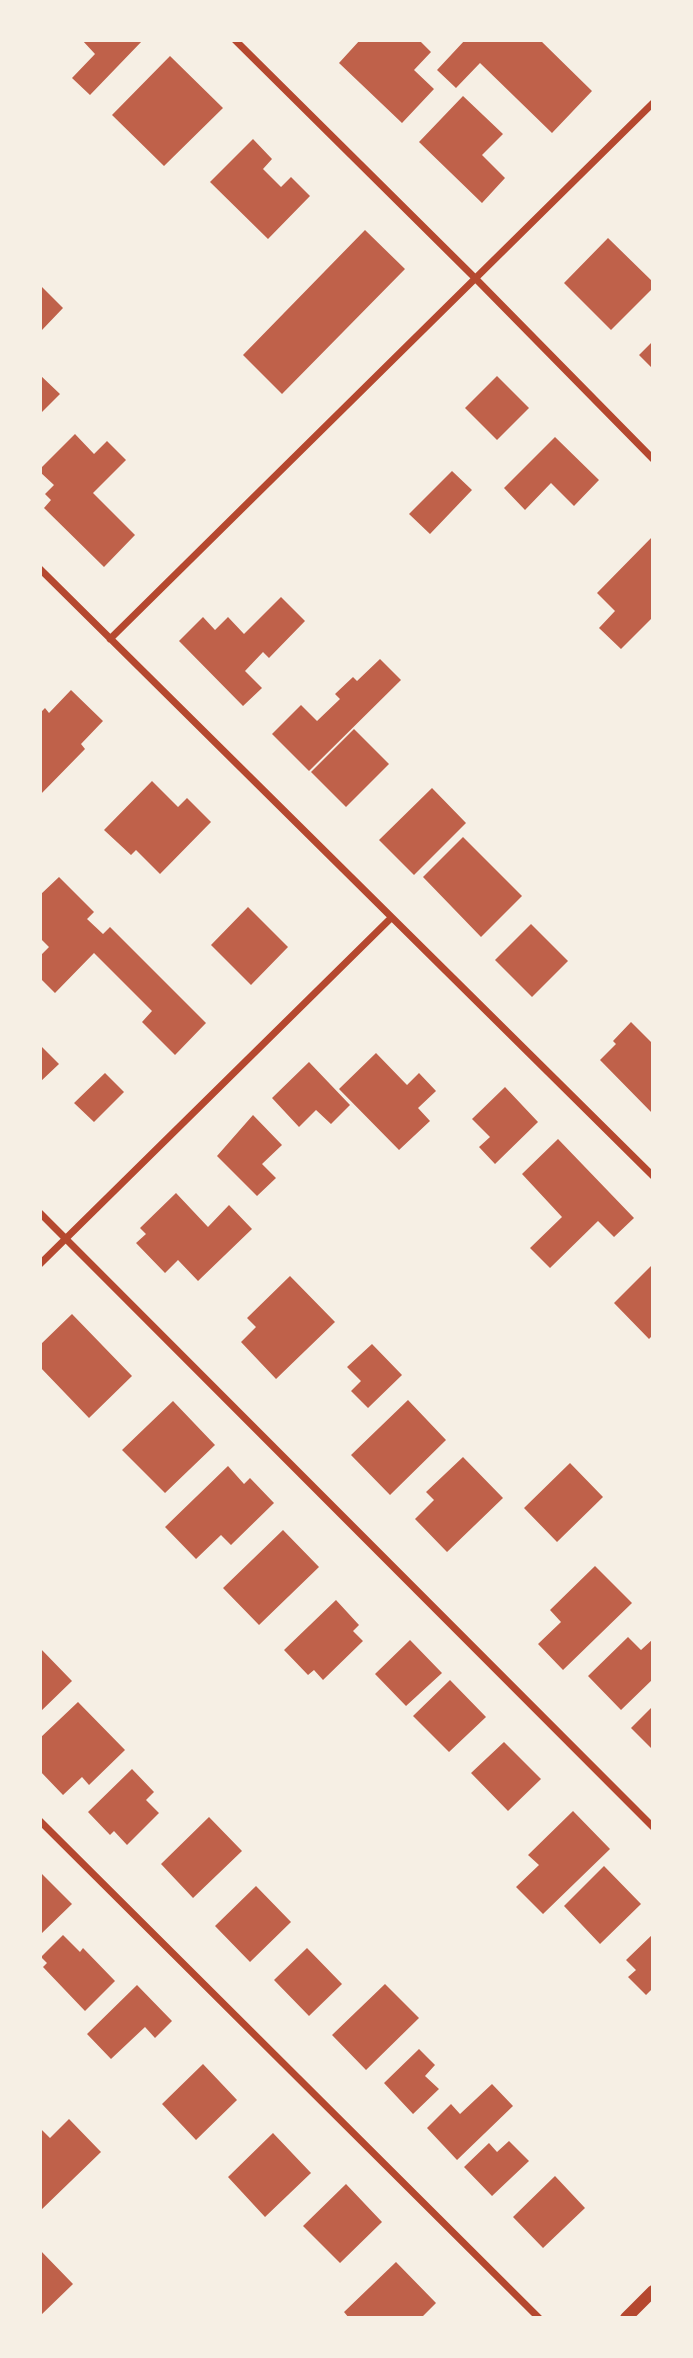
<!DOCTYPE html>
<html>
<head>
<meta charset="utf-8">
<style>
  body { margin:0 }
  #map { position:relative; width:693px; height:2358px; overflow:hidden; background:#f6efe4; font-family:"Titillium Web",sans-serif }
  canvas { display:block }
  .frame { position:absolute; inset:0; border:42px solid #f6efe4; pointer-events:none }
</style>
</head>
<body>
<div id="map">
<canvas width="693" height="2358"></canvas>
<div class="frame"></div>
</div>
<script>
const context = document.querySelector('canvas').getContext('2d');
context.lineJoin = 'round';
function fillPath(path, color) { context.fillStyle = color; context.fill(path, 'evenodd'); }
const shape = rows => new Path2D(rows.map(r => 'M' + r).join(''));
function trace(path, color, width, dash) { context.strokeStyle = color; context.lineWidth = width; context.lineCap = dash ? 'butt' : 'round'; context.setLineDash(dash || []); context.stroke(path); }
const building = shape([
  [82,40,143,40,90,95,72,78,95,54],
  [360,40,419,40,431,52,414,70,434,89,402,123,339,63],
  [465,40,540,40,592,91,552,133,480,63,456,88,437,70],
  [170,56,223,108,164,166,112,115],
  [463,96,503,134,482,155,505,178,482,203,419,142],
  [253,139,272,159,263,169,281,187,291,177,310,196,268,239,210,182],
  [365,230,405,269,282,394,243,355],
  [608,238,653,282,653,288,611,330,564,283],
  [40,285,63,308,42,330,40,328],
  [653,341,653,369,639,355],
  [40,375,60,394,40,414],
  [497,376,529,408,497,440,465,408],
  [75,434,94,454,107,441,126,460,93,493,135,535,104,567,44,508,51,500,45,494,54,485,40,472,40,469],
  [555,437,599,480,574,506,551,483,525,510,504,488],
  [452,471,472,490,430,534,409,514],
  [653,536,653,617,621,649,599,628,615,611,597,593],
  [281,597,305,621,269,658,263,652,245,671,262,688,243,706,179,641,203,617,215,630,228,617,244,634],
  [380,659,401,680,309,771,272,734,301,705,317,721,340,699,335,694,353,677,357,681],
  [71,690,103,721,81,744,85,749,40,795,40,713,45,708,49,713],
  [354,729,389,764,346,807,311,772],
  [152,781,178,807,187,798,211,822,160,874,136,850,131,855,104,830],
  [432,788,466,823,414,875,379,840],
  [463,837,522,896,481,937,423,877],
  [59,877,94,912,87,919,103,934,110,927,206,1023,175,1055,142,1022,152,1011,94,953,55,993,40,978,40,956,49,947,40,938,40,895],
  [248,907,288,947,251,985,211,945],
  [531,924,568,961,532,997,495,960],
  [631,1022,653,1044,653,1114,600,1060,616,1044,613,1041],
  [40,1045,59,1064,40,1082],
  [376,1053,407,1085,419,1073,436,1091,418,1108,430,1121,399,1150,339,1089],
  [309,1062,350,1105,331,1124,316,1110,299,1127,272,1098],
  [105,1073,124,1092,94,1122,74,1103],
  [505,1087,538,1122,495,1164,479,1147,490,1137,472,1119],
  [253,1115,282,1145,262,1164,276,1178,257,1196,217,1156],
  [558,1139,634,1218,614,1237,598,1221,550,1268,530,1248,562,1217,522,1174],
  [176,1193,208,1227,229,1205,252,1229,198,1281,178,1260,165,1273,136,1243,146,1234,140,1228],
  [653,1264,653,1335,649,1339,614,1303],
  [290,1276,335,1322,276,1379,241,1342,256,1327,247,1318],
  [72,1314,132,1376,89,1418,40,1367,40,1345],
  [372,1344,402,1375,368,1408,351,1391,361,1381,347,1367],
  [408,1400,446,1440,390,1495,351,1455],
  [173,1401,215,1445,165,1493,122,1450],
  [463,1457,503,1498,447,1552,415,1519,434,1500,426,1492],
  [570,1463,603,1497,557,1542,524,1508],
  [228,1466,244,1484,250,1478,274,1503,231,1545,221,1535,196,1559,165,1527],
  [283,1530,319,1567,259,1625,223,1588],
  [595,1566,632,1603,563,1670,538,1644,561,1622,550,1610],
  [336,1600,359,1625,353,1631,363,1641,323,1680,314,1670,308,1675,284,1650],
  [628,1637,641,1650,653,1639,653,1679,621,1710,588,1676],
  [410,1640,442,1673,406,1706,375,1674],
  [40,1648,72,1681,40,1712],
  [450,1680,486,1717,449,1752,413,1716],
  [78,1702,125,1750,89,1785,82,1777,63,1795,40,1771,40,1738],
  [653,1706,653,1750,631,1728],
  [504,1742,541,1779,508,1811,471,1773],
  [132,1769,154,1792,146,1800,159,1813,127,1845,114,1831,110,1835,88,1812],
  [573,1811,610,1849,543,1914,516,1887,539,1865,528,1855],
  [209,1817,242,1851,193,1898,161,1864],
  [604,1866,641,1904,600,1944,564,1906],
  [40,1872,72,1904,42,1933,40,1931],
  [256,1886,291,1922,250,1962,215,1926],
  [653,1934,653,1988,646,1995,628,1977,636,1970,626,1960],
  [63,1935,80,1952,83,1948,115,1981,85,2011,43,1967,47,1963,41,1957],
  [307,1948,342,1984,309,2016,274,1980],
  [385,1984,419,2018,366,2070,332,2035],
  [137,1985,172,2021,155,2038,145,2027,111,2059,87,2034],
  [419,2049,435,2065,425,2076,439,2089,413,2114,384,2083],
  [203,2064,237,2100,196,2140,162,2104],
  [492,2084,513,2106,457,2160,427,2128,451,2104,460,2114],
  [69,2119,101,2152,40,2211,40,2128,50,2138],
  [273,2133,311,2173,265,2217,228,2177],
  [509,2141,529,2161,492,2196,464,2167,489,2143,497,2152],
  [555,2176,585,2208,543,2248,513,2217],
  [346,2184,382,2222,340,2263,303,2226],
  [40,2250,73,2284,40,2316],
  [396,2262,436,2303,421,2318,349,2318,344,2312]
]);
const minor = shape([
  [235,40,475,278,653,459],
  [40,569,653,1176],
  [110,639,653,103],
  [40,1213,653,1827],
  [40,1264,391,918],
  [40,1821,539,2318]
]);
const tertiary = shape([
  [626,2318,653,2291]
]);
fillPath(building, '#bf614a');
trace(minor, '#b5482f', 7);
trace(tertiary, '#b5482f', 12);
</script>
</body>
</html>
